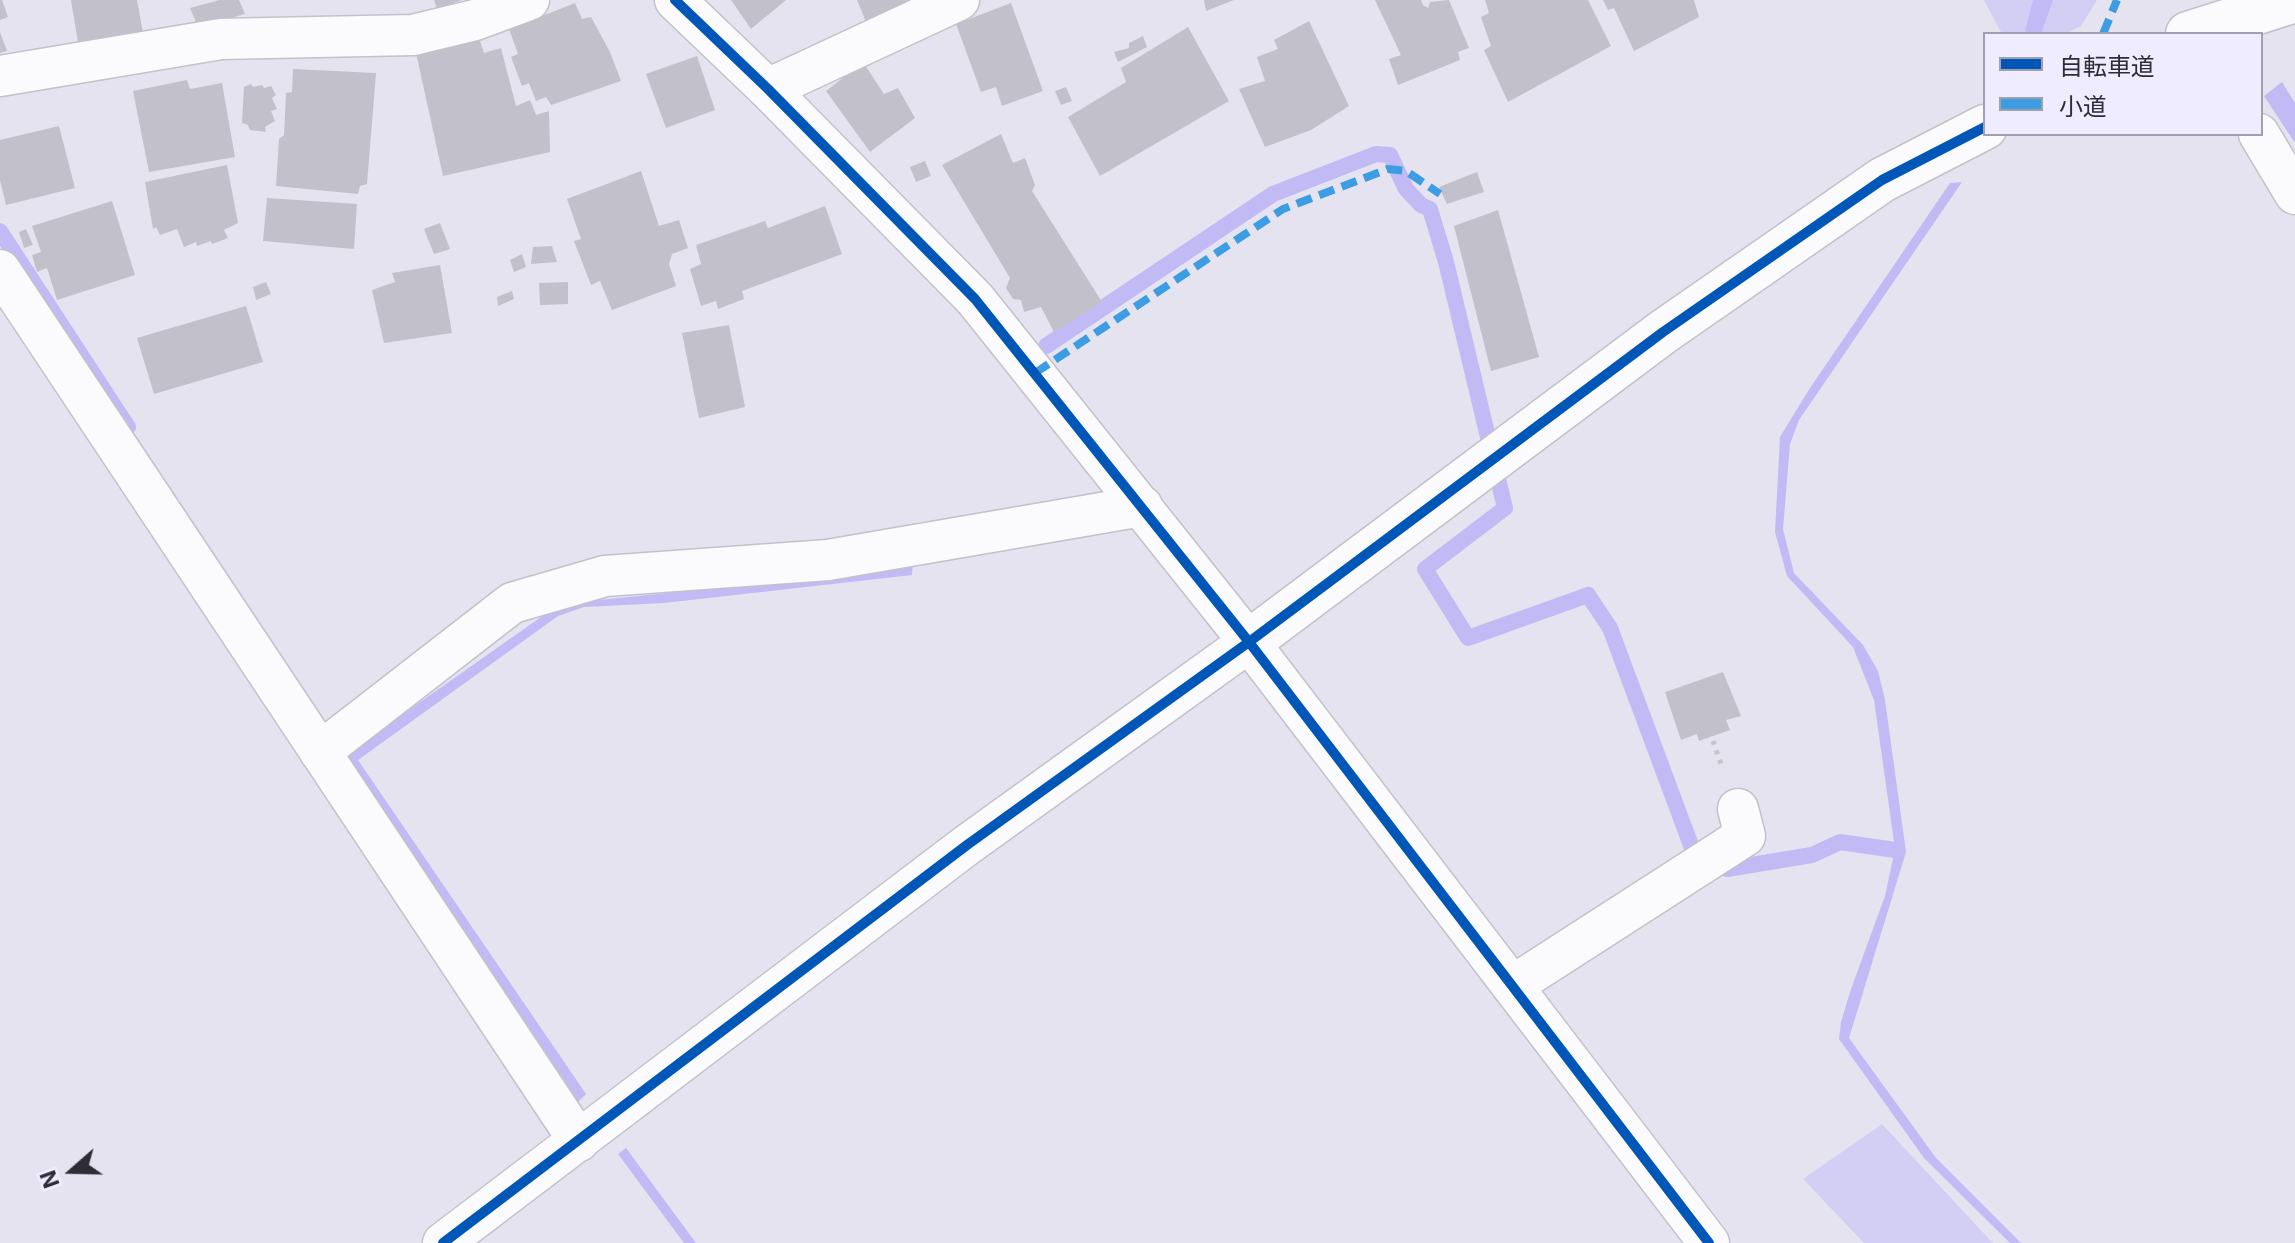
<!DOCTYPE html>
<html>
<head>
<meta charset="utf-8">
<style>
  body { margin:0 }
  #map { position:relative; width:2295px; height:1243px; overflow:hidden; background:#e4e3ef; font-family:Inter,"Noto Sans JP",sans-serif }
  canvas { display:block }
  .legend { position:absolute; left:1983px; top:32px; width:280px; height:104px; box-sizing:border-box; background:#eeecfe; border:2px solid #a1a0ae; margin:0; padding:10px 14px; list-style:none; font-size:24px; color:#2e2d36 }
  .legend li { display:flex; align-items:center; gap:16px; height:40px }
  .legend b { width:40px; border:2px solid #a1a0ae }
  .north { position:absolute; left:32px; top:1131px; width:80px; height:80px; -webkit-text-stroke:6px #eeecfe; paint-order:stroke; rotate:250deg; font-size:22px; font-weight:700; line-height:32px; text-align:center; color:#2e2d36 }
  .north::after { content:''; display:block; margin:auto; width:28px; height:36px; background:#2e2d36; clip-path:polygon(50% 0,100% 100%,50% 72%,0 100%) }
</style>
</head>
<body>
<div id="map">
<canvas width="2295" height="1243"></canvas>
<ul class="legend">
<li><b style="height:10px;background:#0057b8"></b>自転車道</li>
<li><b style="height:10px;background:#3d9de2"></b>小道</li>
</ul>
<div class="north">N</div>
</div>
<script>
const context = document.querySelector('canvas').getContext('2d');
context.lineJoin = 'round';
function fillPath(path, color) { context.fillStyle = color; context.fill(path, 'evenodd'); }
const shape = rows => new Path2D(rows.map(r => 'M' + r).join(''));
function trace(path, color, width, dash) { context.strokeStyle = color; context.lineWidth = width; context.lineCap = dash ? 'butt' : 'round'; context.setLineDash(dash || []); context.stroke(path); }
const green = shape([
  [1984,0,2097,0,2081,26,2065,34,2002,34],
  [1882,1124,1990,1240,1993,1243,1864,1243,1803,1179]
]);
const water = shape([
  [2033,0,2053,0,2041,34,2033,34,2025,31],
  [2282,82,2295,103,2295,143,2264,96],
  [1962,182,1799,420,1790,444,1783,529,1794,573,1863,645,1878,671,1885,700,1906,852,1849,1038,1936,1158,2021,1243,2010,1243,1924,1158,1839,1039,1841,1022,1850,992,1885,896,1895,849,1874,700,1853,647,1787,576,1775,532,1780,437,1810,388,1950,183],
  [913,562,912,575,664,603,584,607,558,616,358,760,586,1094,578,1102,342,757,551,610,579,602,745,585],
  [626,1148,696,1243,684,1243,618,1154]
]);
const stream = shape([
  [0,231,128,427],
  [1046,346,1273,194,1376,154,1390,155,1406,189,1421,205,1430,209,1446,262,1505,508,1425,569,1468,638,1588,595,1610,628,1692,848,1727,869,1812,855,1840,842,1895,850]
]);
const building = shape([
  [0,0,2,0,8,17,0,20],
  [71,0,137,0,144,38,79,48],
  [220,0,239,0,245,14,198,27,190,8],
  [434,0,462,0,437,9],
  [731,0,786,0,751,29],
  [857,0,919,0,866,22],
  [1204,0,1234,0,1206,11],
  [1375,0,1421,0,1423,5,1428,8,1430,2,1449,0,1469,48,1458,52,1460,60,1398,85,1389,59,1401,55],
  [1485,0,1588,0,1611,46,1508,102,1484,50,1491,46,1481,17,1489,13],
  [1603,0,1694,0,1699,17,1634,51,1614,8,1608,10],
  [575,3,582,19,591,17,610,52,621,81,551,105,546,97,536,101,529,83,522,86,511,57,518,54,509,29],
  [1011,3,1043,91,1002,106,996,87,981,92,956,24],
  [1309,21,1349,106,1311,130,1265,147,1239,89,1265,81,1257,57,1278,49,1274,40],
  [1188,27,1229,101,1100,176,1068,117,1126,82,1121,68],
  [0,32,7,51,0,53],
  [478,35,484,53,501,48,516,106,530,100,536,115,549,111,550,152,443,176,416,53],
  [1143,36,1147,47,1118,62,1114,52,1129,48,1129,43],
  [697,56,715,110,666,128,646,74],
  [863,62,884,94,898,88,915,118,870,152,826,91],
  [293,69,376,73,367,184,360,186,358,194,276,186,279,139,284,135,286,93,292,92],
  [187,80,190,89,222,83,235,157,149,172,133,91],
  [251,84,253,87,262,85,264,88,271,86,276,95,272,98,277,109,271,111,275,121,265,127,266,132,250,130,248,125,242,123,244,87],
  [1066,87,1072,101,1061,105,1055,91],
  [59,126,75,188,6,205,0,180,0,140],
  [1001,134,1013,163,1025,158,1035,185,1032,191,1102,302,1054,332,1041,307,1024,312,1021,300,1013,299,1006,288,1010,278,942,165],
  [925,161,931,176,916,182,910,167],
  [227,165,238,223,224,230,228,238,212,244,211,241,197,246,196,242,184,247,177,229,160,235,156,227,153,229,145,182],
  [641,171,659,226,679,220,688,248,672,254,669,264,676,286,612,310,600,281,591,285,574,241,581,239,567,199],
  [1477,172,1484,192,1447,204,1439,187],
  [267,198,357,204,354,249,263,241],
  [112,201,135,275,57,300,47,268,37,272,32,255,41,252,32,226],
  [825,206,842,254,742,291,744,299,718,309,716,301,701,306,690,269,701,264,696,245,765,221,768,228],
  [1498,210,1539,357,1491,371,1454,226],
  [440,223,450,249,434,254,424,229],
  [26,229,33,245,24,248,19,232],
  [552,246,557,262,531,264,533,247],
  [522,254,526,267,514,272,510,260],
  [440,265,452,333,384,343,372,290,395,282,392,273],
  [266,282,271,294,256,300,253,287],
  [568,282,568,304,540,305,539,283],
  [512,291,514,299,498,306,497,297],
  [246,306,263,362,154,394,137,338],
  [729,325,745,407,699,418,682,333],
  [1723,672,1741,716,1726,720,1730,730,1699,741,1697,734,1681,740,1665,692]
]);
const path = shape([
  [1713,741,1722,767]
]);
const street = shape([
  [675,0,768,89,975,299,1249,642,1709,1243],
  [0,76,221,39,413,35,475,20,529,0],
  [768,89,959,0],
  [2259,134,2295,194],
  [0,270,579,1141],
  [320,752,512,603,605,576,828,560,1142,506],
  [1512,986,1745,836,1738,809],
  [443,1243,967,845,1249,642]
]);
const secondary = shape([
  [2188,34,2295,0],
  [1249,642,1663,332,1882,180,1985,127]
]);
const quiet = shape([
  [2103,34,2117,0],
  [1035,373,1283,209,1388,169,1406,171,1440,194]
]);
const cycleway = shape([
  [675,0,768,89,975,299,1249,642,1709,1243],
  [443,1243,967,845,1249,642,1663,332,1882,180,1985,127]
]);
fillPath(green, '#d3cff4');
fillPath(water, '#c2baf5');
trace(stream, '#c2baf5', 16);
fillPath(building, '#c2c1cb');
trace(street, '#c2c2ca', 43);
trace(secondary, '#c2c2ca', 47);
trace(path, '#c5c4c8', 5, [4, 6]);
trace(street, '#fbfbfd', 40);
trace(secondary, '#fbfbfd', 44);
trace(quiet, '#3d9de2', 8, [16, 8]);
trace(cycleway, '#0057b8', 10);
</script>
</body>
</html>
